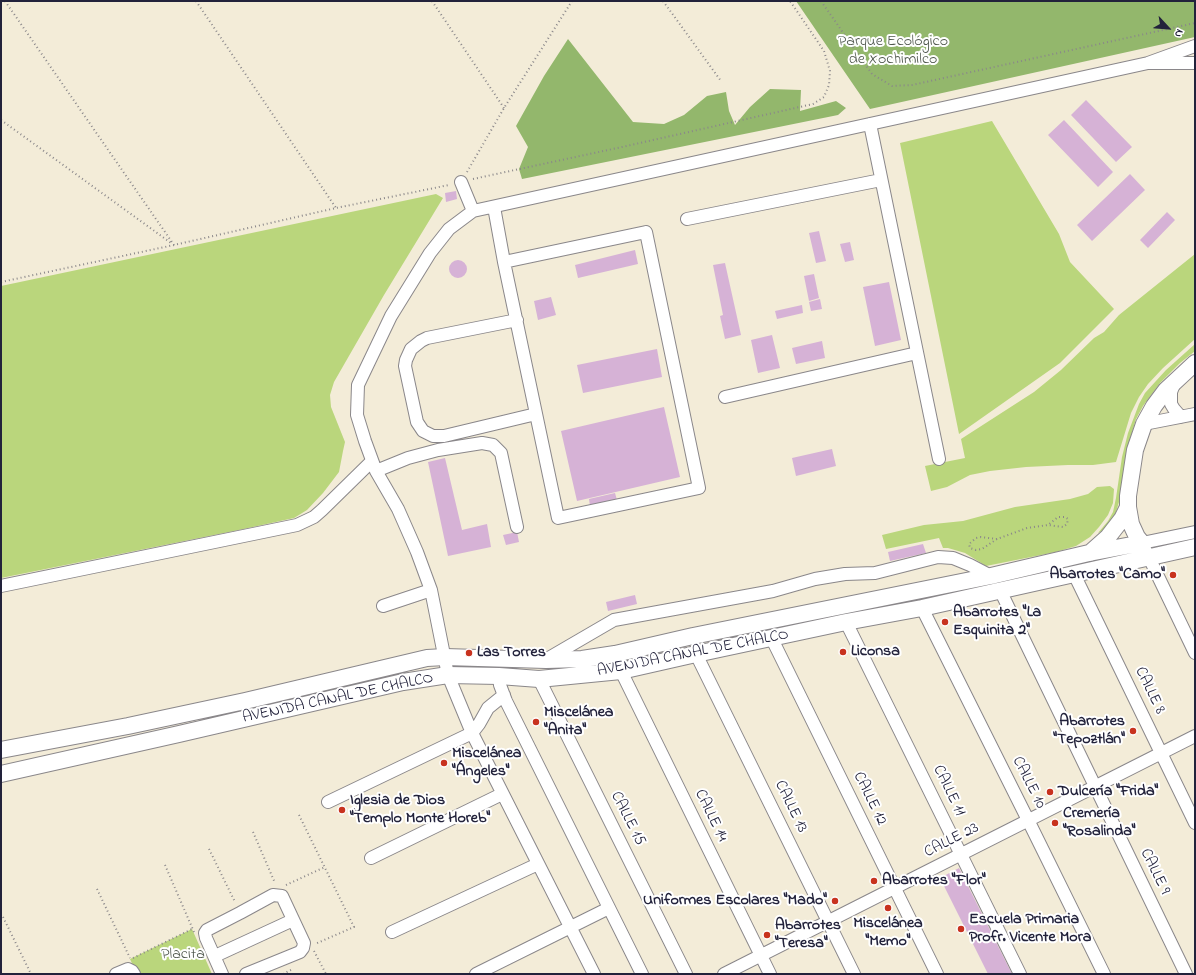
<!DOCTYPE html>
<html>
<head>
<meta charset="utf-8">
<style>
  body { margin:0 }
  #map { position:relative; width:1196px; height:975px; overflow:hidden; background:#f3ecd8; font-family:"Indie Flower",sans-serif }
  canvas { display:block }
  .frame { position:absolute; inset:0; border:2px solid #22223b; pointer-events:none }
  .north { position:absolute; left:1148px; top:8px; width:40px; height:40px; -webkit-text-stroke:3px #fff; paint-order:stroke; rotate:116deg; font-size:11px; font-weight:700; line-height:16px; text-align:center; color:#22223b }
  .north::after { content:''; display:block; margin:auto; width:14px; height:18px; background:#22223b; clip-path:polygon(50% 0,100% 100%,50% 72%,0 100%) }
</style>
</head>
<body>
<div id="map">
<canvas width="1196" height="975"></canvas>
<div class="frame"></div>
<div class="north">N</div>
</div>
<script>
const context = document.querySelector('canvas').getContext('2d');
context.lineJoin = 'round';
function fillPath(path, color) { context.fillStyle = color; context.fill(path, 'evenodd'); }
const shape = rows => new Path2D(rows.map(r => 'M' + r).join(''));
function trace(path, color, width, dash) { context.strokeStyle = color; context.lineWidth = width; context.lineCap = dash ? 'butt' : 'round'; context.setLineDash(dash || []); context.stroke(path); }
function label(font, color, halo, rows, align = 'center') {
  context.font = font + ' "Indie Flower",sans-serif'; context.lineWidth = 4; context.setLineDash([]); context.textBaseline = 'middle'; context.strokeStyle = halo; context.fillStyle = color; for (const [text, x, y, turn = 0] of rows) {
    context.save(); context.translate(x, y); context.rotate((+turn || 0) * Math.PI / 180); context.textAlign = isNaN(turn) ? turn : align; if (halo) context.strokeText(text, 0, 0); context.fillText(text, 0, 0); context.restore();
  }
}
const green = shape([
  [992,121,1059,234,1070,262,1114,309,1060,363,959,434,900,143],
  [436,194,443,198,384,295,334,382,330,395,331,407,345,442,343,451,339,472,323,493,307,510,294,518,239,530,1,578,1,286],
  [1195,254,1195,339,1163,368,1148,384,1139,397,1131,413,1116,462,1093,465,1068,465,1026,467,990,471,970,475,947,487,931,491,925,466,965,458,961,439,1034,392,1061,370,1094,338,1104,332,1119,315],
  [1195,344,1195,351,1180,363,1160,383,1143,406,1136,419,1128,446,1119,502,1116,512,1112,521,1104,530,1098,533,1108,521,1113,512,1116,498,1122,457,1128,433,1139,404,1145,393,1166,370],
  [1110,486,1114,489,1113,503,1108,515,1099,527,1090,537,1076,546,1056,552,986,566,965,553,948,548,943,548,939,538,886,549,882,535,924,525,963,521,1015,507,1070,499,1088,494,1097,487],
  [192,929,212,974,137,974,130,959]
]);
const forest = shape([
  [796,1,1195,1,1195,37,870,109],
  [568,39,633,122,664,124,684,115,707,96,726,92,729,111,735,125,750,107,770,89,801,90,800,111,836,101,846,108,838,115,522,179,519,169,528,147,516,126,544,76]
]);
const building = shape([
  [1086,100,1132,147,1116,162,1071,115],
  [1064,120,1113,172,1098,187,1048,135],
  [1130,174,1145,190,1092,241,1077,225],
  [456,191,457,199,446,202,445,193],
  [1167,212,1175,220,1148,248,1140,240],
  [819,231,826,261,816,263,809,233],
  [850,242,854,260,845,262,840,244],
  [635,250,638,264,578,278,575,265],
  '449 269a9 9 0 1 1 18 0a9 9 0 1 1-18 0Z',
  [725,263,741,335,725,339,720,316,723,315,713,265],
  [814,274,819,298,809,301,804,276],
  [889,282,901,340,875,346,863,287],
  [551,297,556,315,538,320,534,301],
  [820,299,822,309,811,311,809,302],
  [802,305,803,313,777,319,775,311],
  [772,335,780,368,758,373,751,340],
  [822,341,825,358,796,364,792,348],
  [657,349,662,377,583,393,577,365],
  [664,407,680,477,577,501,561,431],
  [832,449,836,466,796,476,792,458],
  [445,458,462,530,487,524,491,547,448,556,428,462],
  [615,493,617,500,590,506,589,499],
  [517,532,519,542,506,545,503,535],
  [923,544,926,553,890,561,888,552],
  [635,595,637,604,608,611,606,602],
  [959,868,1012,974,988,974,940,878]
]);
const path = shape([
  [5,1,174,245],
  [196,1,336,208],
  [432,1,504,108],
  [663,1,721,81],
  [821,1,872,74,892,86,912,85,1195,23],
  [1,120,171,243],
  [467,172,504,108,572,1],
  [473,179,622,147,813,104,824,97,829,85,830,71,824,51,790,1],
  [1,282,174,245,336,208,449,185],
  [997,539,981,537,976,538,969,544,970,548,976,550,982,549,997,539,1027,528,1048,525,1063,527,1067,524,1068,519,1065,517,1058,517,1048,525],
  [299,815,354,927,315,944],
  [253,832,275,883],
  [209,849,235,902],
  [165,865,194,932],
  [286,885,325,867],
  [97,889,130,958],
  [3,917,31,974],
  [314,951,326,974],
  [133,958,192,929],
  [283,974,291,970]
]);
const minor = shape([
  [1195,46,1148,63,1195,63],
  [870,124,939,459],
  [461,182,473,211],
  [494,207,504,262,558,518,699,488,646,232,504,262],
  [687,219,881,180],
  [517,320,427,338,421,341,411,349,406,360,405,366,417,422,423,431,433,436,444,436,536,414],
  [1175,382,1171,392,1171,404,1174,409,1181,417],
  [725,397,917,353],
  [1144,424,1195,414],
  [376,471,408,458,438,450,482,443,493,445,501,453,517,527],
  [1195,532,1142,543,1195,653],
  [1074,574,1195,823],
  [1,586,297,525,314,517,322,510,372,461],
  [1000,590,1186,974],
  [383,606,431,590],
  [922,608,1028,820,1104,974],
  [846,622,1020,974],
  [772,639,937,974],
  [696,654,854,974],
  [547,659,614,620,773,591,815,579,845,574,875,573,938,557,953,558,970,565,991,576],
  [621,671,770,974],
  [499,676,500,685,506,701,642,974],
  [539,679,686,974],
  [328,802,472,733,479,724,488,708,504,695],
  [371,858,502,794],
  [392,932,538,864],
  [215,956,293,920],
  [116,974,128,969,132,971,134,974],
  [222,974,206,938,205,933,207,930,240,913,273,895,282,896,304,943,303,948,300,952,246,974],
  [476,974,609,908],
  [594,974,472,733,448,675,431,590,417,552,398,509,376,471,365,441,357,415,358,385,391,316,430,253,449,229,473,211,1148,63],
  [724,974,1195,736]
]);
const major = shape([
  [1090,553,1108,537,1122,519,1128,507],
  [1,750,128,726,245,701,427,658,445,657,546,660,582,659,615,654,693,636,991,576,1089,553,1142,543,1137,537,1131,524,1128,507,1128,496,1135,450,1144,424,1154,406,1166,390,1195,363],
  [1,774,179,734,403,682,448,675,499,676,539,679,621,671,696,654,846,622,922,608,1195,547]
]);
const markers = [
  [1173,575,4,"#c8321e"],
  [945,622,4,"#c8321e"],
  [843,652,4,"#c8321e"],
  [469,653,4,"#c8321e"],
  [536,722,4,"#c8321e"],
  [1133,731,4,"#c8321e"],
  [444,763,4,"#c8321e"],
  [1050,792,4,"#c8321e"],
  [342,810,4,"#c8321e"],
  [1055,823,4,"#c8321e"],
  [874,881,4,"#c8321e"],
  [835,901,4,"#c8321e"],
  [888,908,4,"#c8321e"],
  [961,929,4,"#c8321e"],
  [767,935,4,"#c8321e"]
];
const parkNames = [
  ["Parque Ecológico",893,42],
  ["de Xochimilco",893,60],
  ["Placita",183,955]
];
const poiNames = [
  ["Abarrotes \"Camo\"",1165,575,"right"],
  ["Abarrotes \"La",953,613],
  ["Esquinita 2\"",953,631],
  ["Liconsa",851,652],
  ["Las Torres",477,653],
  ["Miscelánea",544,713],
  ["\"Anita\"",544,731],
  ["Abarrotes",1125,722,"right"],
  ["\"Tepoztlán\"",1125,740,"right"],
  ["Miscelánea",452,754],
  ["\"Ángeles\"",452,772],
  ["Dulcería \"Frida\"",1058,792],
  ["Iglesia de Dios",350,801],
  ["\"Templo Monte Horeb\"",350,819],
  ["Cremería",1063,814],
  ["\"Rosalinda\"",1063,832],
  ["Abarrotes \"Flor\"",882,881],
  ["Uniformes Escolares \"Mado\"",827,901,"right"],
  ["Escuela Primaria",969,920],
  ["Profr. Vicente Mora",969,938],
  ["Miscelánea",888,924,"center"],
  ["\"Memo\"",888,942,"center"],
  ["Abarrotes",775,926],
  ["\"Teresa\"",775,944]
];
const streetNames = [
  ["AVENIDA CANAL DE CHALCO",693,654,-11],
  ["CALLE 8",1149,691,64],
  ["AVENIDA CANAL DE CHALCO",338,699,-12],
  ["CALLE 10",1028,783,63],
  ["CALLE 11",948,791,64],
  ["CALLE 12",869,799,64],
  ["CALLE 13",790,807,64],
  ["CALLE 14",710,816,64],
  ["CALLE 15",627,819,63],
  ["CALLE 23",952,841,-27],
  ["CALLE 9",1154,872,64]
];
fillPath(green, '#bad67c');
fillPath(forest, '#93b76c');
fillPath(building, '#d6b2d6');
trace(minor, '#8a878a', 14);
trace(major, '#8a878a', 18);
trace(path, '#8a878a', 2, [1, 3]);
trace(minor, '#fff', 12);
trace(major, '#fff', 16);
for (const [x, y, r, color] of markers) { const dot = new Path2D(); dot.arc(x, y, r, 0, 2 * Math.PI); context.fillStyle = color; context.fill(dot); trace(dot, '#fff', 1.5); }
label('16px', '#50584e', '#fff', parkNames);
label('bold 16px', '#22223b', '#fff', poiNames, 'left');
label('16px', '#22223b', '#fff', streetNames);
</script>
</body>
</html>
